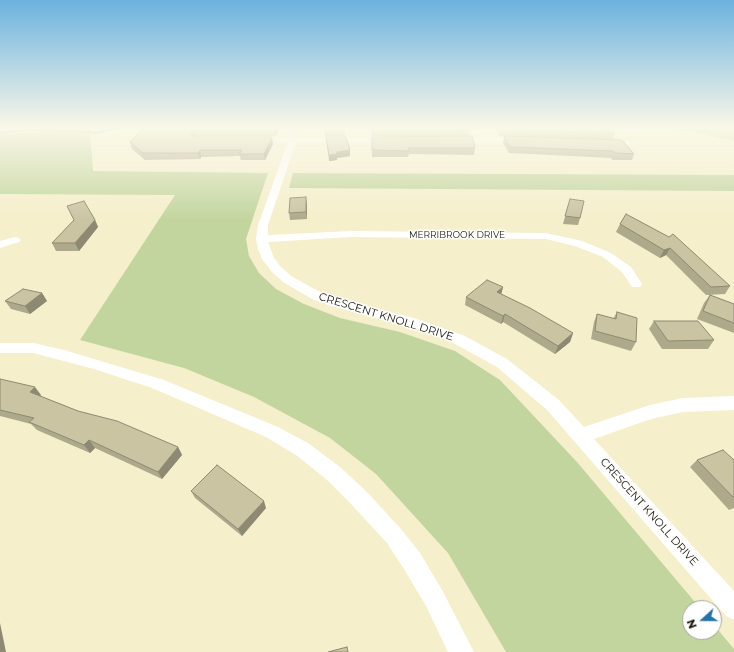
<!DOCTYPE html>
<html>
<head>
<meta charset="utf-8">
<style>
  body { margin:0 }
  #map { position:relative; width:734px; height:652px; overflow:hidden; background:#f5efcc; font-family:Montserrat,sans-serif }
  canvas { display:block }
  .north { position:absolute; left:682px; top:600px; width:40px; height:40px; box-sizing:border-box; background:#fff; border:1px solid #a3a29d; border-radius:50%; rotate:249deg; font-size:11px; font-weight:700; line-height:16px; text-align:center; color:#19160a }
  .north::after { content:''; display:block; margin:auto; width:14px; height:18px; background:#2673a6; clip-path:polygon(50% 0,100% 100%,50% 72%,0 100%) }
</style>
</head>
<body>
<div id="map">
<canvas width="734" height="652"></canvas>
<div class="north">N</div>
</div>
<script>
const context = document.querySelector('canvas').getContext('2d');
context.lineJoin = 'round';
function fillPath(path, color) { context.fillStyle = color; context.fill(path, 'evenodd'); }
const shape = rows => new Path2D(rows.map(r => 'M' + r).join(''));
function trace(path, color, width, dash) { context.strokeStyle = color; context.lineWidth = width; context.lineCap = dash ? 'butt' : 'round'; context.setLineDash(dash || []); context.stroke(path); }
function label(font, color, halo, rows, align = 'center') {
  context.font = font + ' Montserrat,sans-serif'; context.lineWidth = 3; context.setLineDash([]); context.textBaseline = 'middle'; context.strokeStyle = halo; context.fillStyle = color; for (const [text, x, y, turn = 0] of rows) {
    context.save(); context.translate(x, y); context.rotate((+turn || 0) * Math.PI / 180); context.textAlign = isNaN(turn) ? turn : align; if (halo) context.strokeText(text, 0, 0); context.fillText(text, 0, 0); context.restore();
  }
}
const green = shape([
  [675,128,734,128,734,141],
  [90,130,93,171,268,173,246,239,249,256,259,273,276,289,304,304,340,318,400,332,455,351,500,380,577,462,700,608,690,608,690,632,714,632,714,625,734,649,734,652,506,652,448,553,376,474,330,438,254,397,184,368,80,340,175,195,0,194,0,134],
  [293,173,734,175,734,191,289,188]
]);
const stream = shape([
  [114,128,121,128,96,134,79,132,26,131,0,134,0,132,26,129,79,130,96,132,114,128]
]);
const minor = shape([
  [293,128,301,128,297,138,390,138,394,140,390,142,296,142,268,225,268,235,352,231,546,233,582,241,611,253,631,267,642,284,640,287,632,287,622,272,603,257,575,246,546,239,352,237,268,242,274,258,280,266,291,276,322,293,340,300,414,318,440,327,465,336,507,359,559,400,584,427,650,405,683,398,734,396,734,410,683,412,651,419,594,439,734,591,734,620,726,616,547,410,497,367,455,344,430,333,331,306,312,299,283,282,272,272,262,259,258,249,256,239,258,225,288,142,253,142,249,140,253,138,290,138,293,128],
  [522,137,525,137,525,141,455,142,451,140,455,138,522,137],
  [602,140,628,141,632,143,628,145,605,144,601,142,602,140],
  [15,237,19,238,21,240,19,242,0,248,0,241,15,237],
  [0,343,33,343,64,350,164,380,278,427,308,443,340,467,366,491,401,529,420,553,442,590,474,652,448,652,426,606,404,569,387,543,352,505,326,479,296,455,266,437,152,388,94,369,33,353,0,353,0,343]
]);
const wall = shape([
  [144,128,280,128,276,136,196,136,195,137,273,144,265,160,241,160,240,156,201,157,200,159,145,160,132,149,130,142],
  [324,128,345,128,345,136,325,136],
  [371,128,470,130,469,136,372,136],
  [495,128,604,128,606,131,615,133,613,139,499,136],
  [504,136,634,154,632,160,612,160,611,158,509,153,503,143],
  [326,137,350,156,337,158,337,160,329,161],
  [372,137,475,148,474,155,409,154,408,157,372,157],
  [570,199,580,218,578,225,563,224],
  [307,204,307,219,290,220,289,213],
  [626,214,730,286,725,294,706,295,666,255,660,258,616,232,620,224],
  [95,220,98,227,79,251,56,251,52,243],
  [503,287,501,294,573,333,570,342,555,354,503,322,501,324,465,305,466,297],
  [42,293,47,301,30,314,11,309,5,301],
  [710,295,734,304,734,333,697,319,704,303],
  [617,312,636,342,631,351,591,339,594,322,597,314,613,319],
  [654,321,714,340,708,349,662,349,649,329],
  [0,379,41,395,40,396,78,411,178,447,182,455,162,479,95,448,90,453,37,430,31,424,0,416],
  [697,460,734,460,734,508,729,510,690,467],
  [191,491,266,508,242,536,195,498]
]);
const shadedWall = shape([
  [276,128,280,128,276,136,275,130],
  [194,130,196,136,191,139,189,133],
  [272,137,273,144,265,160,264,154],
  [200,150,201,157,200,159,198,153],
  [350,150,350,156,337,158,337,152],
  [337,154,337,160,329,161,329,155],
  [306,197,307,204,307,219,306,212],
  [95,220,98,227,79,251,75,243],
  [670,248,666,255,660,258,664,250],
  [503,287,501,295,497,292],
  [42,293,47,301,30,314,25,306],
  [505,314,503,322,501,324,503,316],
  [573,333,570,342,555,354,558,346],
  [35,387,41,395,36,400,30,392],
  [89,440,95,448,90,453,84,445],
  [178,447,182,455,162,479,158,472],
  [264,501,266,508,242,536,238,529],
  [0,623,6,652,0,652]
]);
const building = shape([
  [144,128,276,128,275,130,194,130,189,133,194,137,272,137,264,154,239,154,242,150,200,150,198,153,143,153,130,142,144,128],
  [324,128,345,128,345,130,325,130,324,128],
  [372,128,470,128,470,130,372,130,372,128],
  [500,128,604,128,606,131,608,128,611,128,615,133,500,129,500,128],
  [472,136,475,148,408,148,409,151,372,150,372,137,472,136],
  [504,136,622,140,634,154,615,153,613,151,510,147,504,136],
  [326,137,346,137,350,150,337,152,337,154,329,155,326,137],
  [306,197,306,212,289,213,290,198,306,197],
  [570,199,584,201,580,218,565,216,570,199],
  [84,201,95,220,75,243,52,243,74,220,67,206,84,201],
  [626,214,669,237,673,234,730,286,711,287,670,248,664,250,620,224,626,214],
  [487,280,503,287,497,292,530,308,573,333,558,346,505,314,503,316,466,297,487,280],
  [23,289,42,293,25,306,5,301,23,289],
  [710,295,734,304,734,323,703,311,710,295],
  [617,312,637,318,636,342,595,331,597,314,616,319,617,312],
  [654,321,698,321,714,340,668,341,654,321],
  [0,379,35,387,30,392,78,411,117,421,178,447,158,472,89,440,84,445,29,422,34,418,0,410,0,379],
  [723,450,734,460,734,498,697,460,723,450],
  [217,465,264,501,238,529,191,491,217,465],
  [347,647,348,652,328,652,347,647]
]);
const farStreetnames = [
  ["MERRIBROOK DRIVE",457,235]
];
const streetNames = [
  ["CRESCENT KNOLL DRIVE",386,317,17],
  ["CRESCENT KNOLL DRIVE",649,512,48]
];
fillPath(green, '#c3d59f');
fillPath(stream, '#52afd2');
fillPath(minor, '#fff');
fillPath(wall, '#afa98c');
fillPath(shadedWall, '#8e8972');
fillPath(building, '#cbc4a3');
trace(building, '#8e8972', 1);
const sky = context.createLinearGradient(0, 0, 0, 220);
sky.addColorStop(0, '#6cb2df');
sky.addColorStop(0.58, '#faf8e8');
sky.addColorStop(1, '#faf8e800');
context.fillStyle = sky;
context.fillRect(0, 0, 734, 220);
label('9px', '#19160a', '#fff', farStreetnames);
label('11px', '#19160a', '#fff', streetNames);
</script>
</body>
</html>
